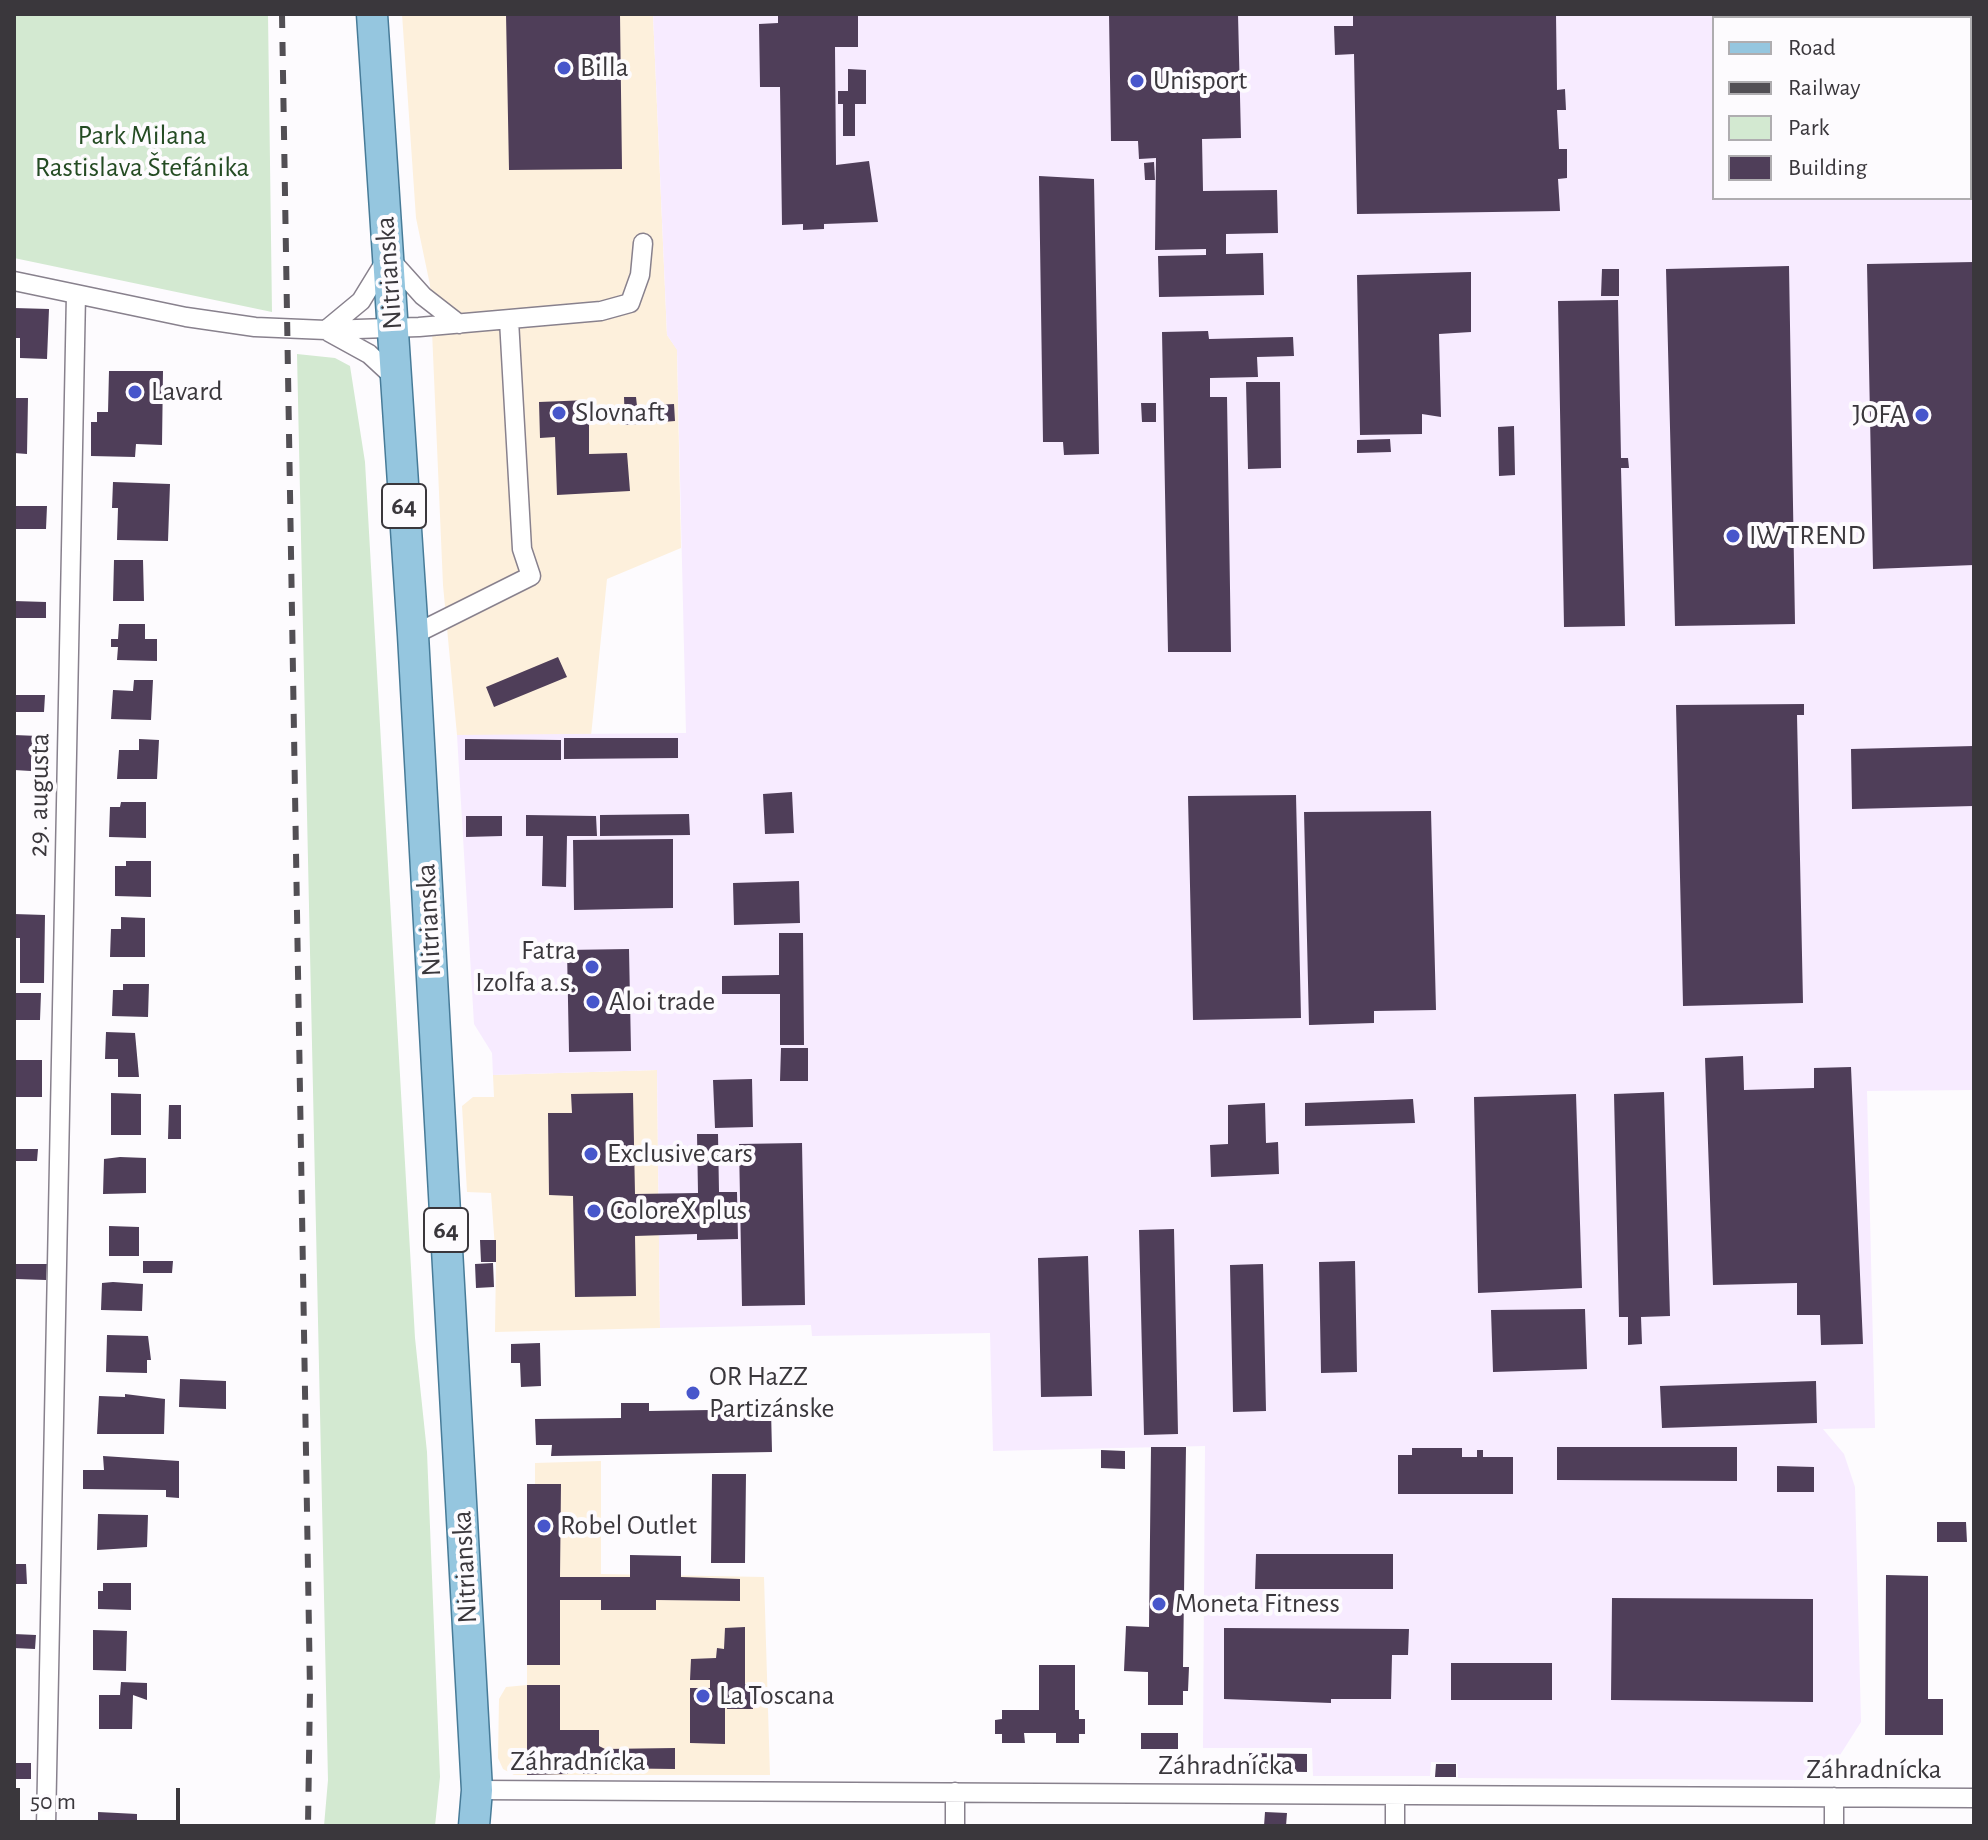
<!DOCTYPE html>
<html>
<head>
<meta charset="utf-8">
<style>
  body { margin:0 }
  #map { position:relative; width:1988px; height:1840px; overflow:hidden; background:#fdfbfe; font-family:"Alegreya Sans",sans-serif }
  canvas { display:block }
  .frame { position:absolute; inset:0; border:16px solid #3a373c; pointer-events:none }
  .legend { position:absolute; left:1712px; top:16px; width:260px; height:184px; box-sizing:border-box; background:#fdfbfe; border:2px solid #afadb0; margin:0; padding:10px 14px; list-style:none; font-size:24px; color:#3a373c }
  .legend li { display:flex; align-items:center; gap:16px; height:40px }
  .legend b { width:40px; border:2px solid #afadb0 }
  .scale { position:absolute; left:16px; top:1788px; width:164px; height:36px; box-sizing:border-box; border:4px solid #3a373c; border-top:0; padding-left:10px; font-size:24px; line-height:28px; white-space:nowrap; color:#3a373c; -webkit-text-stroke:6px #fdfbfe; paint-order:stroke }
</style>
</head>
<body>
<div id="map">
<canvas width="1988" height="1840"></canvas>
<div class="frame"></div>
<ul class="legend">
<li><b style="height:10px;background:#95c6df"></b>Road</li>
<li><b style="height:10px;background:#524f54"></b>Railway</li>
<li><b style="height:22px;background:#d3e9d1"></b>Park</li>
<li><b style="height:22px;background:#4f3e59"></b>Building</li>
</ul>
<div class="scale">50 m</div>
</div>
<script>
const context = document.querySelector('canvas').getContext('2d');
context.lineJoin = 'round';
function fillPath(path, color) { context.fillStyle = color; context.fill(path, 'evenodd'); }
const shape = rows => new Path2D(rows.map(r => 'M' + r).join(''));
function trace(path, color, width, dash) { context.strokeStyle = color; context.lineWidth = width; context.lineCap = dash ? 'butt' : 'round'; context.setLineDash(dash || []); context.stroke(path); }
function label(font, color, halo, rows, align = 'center') {
  context.font = font + ' "Alegreya Sans",sans-serif'; context.lineWidth = 8; context.setLineDash([]); context.textBaseline = 'middle'; context.strokeStyle = halo; context.fillStyle = color; for (const [text, x, y, turn = 0] of rows) {
    context.save(); context.translate(x, y); context.rotate((+turn || 0) * Math.PI / 180); context.textAlign = isNaN(turn) ? turn : align; if (halo) context.strokeText(text, 0, 0); context.fillText(text, 0, 0); context.restore();
  }
}
const commercial = shape([
  [402,14,653,14,667,335,677,349,681,548,607,579,591,736,457,735,443,585,430,285,416,218],
  [657,1070,660,1328,495,1332,496,1262,491,1193,467,1192,462,1106,473,1097,494,1097,493,1075],
  [601,1461,601,1574,764,1577,770,1775,514,1775,503,1769,498,1758,499,1699,506,1687,527,1685,527,1484,535,1484,535,1463]
]);
const built = shape([
  [653,14,1895,14,1947,18,1714,18,1714,198,1970,198,1970,20,1974,20,1974,1090,1867,1091,1875,1428,1823,1429,1844,1454,1855,1487,1861,1722,1835,1763,1810,1780,1458,1778,1457,1763,1431,1762,1430,1776,1313,1776,1312,1748,1203,1748,1205,1446,993,1451,990,1333,812,1336,811,1325,660,1328,657,1070,493,1075,492,1053,474,1024,457,735,686,733,677,350,667,335]
]);
const green = shape([
  [14,14,268,14,272,312,14,258],
  [297,354,335,358,350,366,365,462,415,1338,427,1452,440,1777,435,1826,324,1826,328,1780]
]);
const building = shape([
  [506,14,620,14,622,169,509,170],
  [778,14,858,14,858,47,835,47,836,165,869,161,878,222,824,224,824,229,803,230,803,224,782,225,780,87,760,87,759,24,778,23],
  [1109,14,1238,14,1241,138,1202,139,1203,191,1277,190,1278,233,1226,234,1226,254,1263,253,1264,295,1159,297,1158,256,1206,255,1206,249,1155,250,1156,158,1139,159,1138,141,1111,141],
  [1353,14,1556,14,1557,90,1565,89,1566,110,1557,110,1559,149,1567,149,1567,178,1558,179,1560,211,1357,214,1354,54,1335,55,1334,26,1353,26],
  [848,69,866,70,866,104,855,104,855,136,843,136,843,104,838,104,838,91,848,91],
  [1154,162,1155,180,1145,180,1144,163],
  [1039,176,1094,179,1099,454,1064,455,1063,442,1043,442],
  [1974,262,1974,565,1873,569,1867,264],
  [1789,266,1795,624,1675,626,1666,269],
  [1602,269,1619,269,1619,296,1601,296],
  [1471,272,1471,332,1439,334,1441,417,1422,414,1422,434,1360,435,1357,275],
  [1618,300,1621,458,1628,458,1629,468,1621,468,1625,626,1564,627,1558,301],
  [14,308,49,309,47,359,20,358,20,338,14,338],
  [1208,331,1209,339,1293,337,1294,356,1257,357,1258,377,1210,378,1210,397,1227,397,1231,652,1168,652,1162,332],
  [109,371,163,371,162,445,136,444,135,457,91,456,91,422,97,422,97,412,108,412],
  [1246,382,1280,382,1281,468,1248,469],
  [624,397,636,397,637,406,674,404,675,421,625,425],
  [14,398,28,398,27,454,14,453],
  [589,400,589,454,627,453,630,491,557,495,555,437,540,438,539,402],
  [1141,403,1156,403,1156,422,1142,422],
  [1514,426,1515,475,1499,476,1498,427],
  [1390,439,1391,452,1357,453,1357,440],
  [113,482,170,484,168,541,117,540,118,508,112,508],
  [14,506,47,506,46,529,14,529],
  [114,560,143,560,144,601,113,601],
  [14,601,46,602,46,618,14,618],
  [119,624,145,624,145,639,157,639,157,661,117,660,118,647,111,647,111,639,118,639],
  [558,657,567,677,494,707,486,687],
  [134,680,153,680,151,720,111,719,113,690,133,691],
  [14,695,45,695,44,712,14,712],
  [1804,704,1804,715,1797,715,1803,1003,1683,1006,1676,705],
  [14,735,38,736,37,759,31,759,31,771,14,770],
  [564,738,678,738,678,758,564,759],
  [139,739,159,740,157,779,117,779,119,750,139,750],
  [465,739,561,740,561,760,465,760],
  [1974,746,1974,806,1852,809,1851,749],
  [792,792,794,833,765,834,763,794],
  [1296,795,1301,1018,1193,1020,1188,796],
  [121,802,146,802,146,838,109,837,110,807,120,807],
  [1431,811,1436,1010,1374,1011,1374,1023,1309,1025,1304,812],
  [689,814,690,835,600,836,600,815],
  [526,815,596,816,597,836,567,836,566,887,542,886,543,836,526,836],
  [466,816,502,816,502,836,466,837],
  [673,839,673,908,574,910,573,840],
  [126,861,151,861,151,897,115,896,115,866,126,866],
  [799,881,800,923,734,925,733,883],
  [14,914,45,915,44,983,20,983,20,938,14,938],
  [121,917,145,918,145,957,110,957,111,929,121,929],
  [779,933,803,933,804,1045,780,1045,780,994,722,994,722,976,779,975],
  [629,949,631,1051,569,1052,567,950],
  [123,984,149,984,148,1017,112,1016,113,990,123,990],
  [14,993,41,993,40,1020,14,1020],
  [106,1032,135,1033,139,1077,118,1077,118,1059,105,1059],
  [781,1048,808,1048,808,1081,780,1081],
  [1743,1056,1744,1090,1814,1088,1814,1068,1851,1067,1863,1344,1821,1345,1820,1315,1797,1315,1797,1283,1713,1285,1705,1058],
  [14,1060,42,1060,42,1097,14,1097],
  [752,1079,753,1127,715,1128,713,1080],
  [1664,1092,1670,1316,1641,1317,1642,1344,1628,1345,1628,1317,1619,1317,1614,1094],
  [111,1093,141,1094,141,1135,111,1135],
  [633,1093,635,1194,698,1193,697,1134,718,1134,719,1192,737,1192,738,1239,697,1240,697,1234,635,1236,636,1296,575,1297,573,1196,549,1195,548,1113,572,1113,571,1094],
  [1576,1094,1582,1288,1478,1293,1474,1097],
  [1413,1099,1415,1123,1305,1126,1305,1103],
  [1265,1103,1266,1143,1278,1142,1279,1174,1211,1177,1210,1145,1228,1144,1228,1105],
  [169,1105,181,1105,181,1139,168,1139],
  [802,1143,805,1305,742,1306,739,1144],
  [14,1149,38,1149,37,1161,14,1161],
  [120,1157,146,1158,146,1193,103,1194,104,1159],
  [109,1226,139,1227,139,1256,109,1256],
  [1174,1229,1178,1434,1144,1435,1139,1230],
  [480,1240,496,1240,496,1262,481,1262],
  [1088,1256,1092,1396,1041,1397,1038,1258],
  [143,1261,173,1261,172,1273,143,1273],
  [1355,1261,1357,1372,1321,1373,1319,1262],
  [493,1263,494,1287,476,1288,475,1264],
  [16,1264,47,1264,46,1280,16,1279],
  [1263,1264,1266,1411,1233,1412,1230,1265],
  [113,1282,143,1284,142,1311,101,1310,102,1283],
  [1585,1309,1587,1369,1493,1372,1491,1310],
  [107,1335,148,1336,151,1360,147,1360,147,1373,106,1372],
  [540,1343,541,1386,521,1387,520,1363,511,1363,511,1344],
  [180,1379,226,1381,226,1409,179,1407],
  [1816,1381,1817,1423,1662,1428,1660,1386],
  [125,1394,165,1399,164,1434,97,1434,99,1396,125,1397],
  [621,1403,649,1403,649,1411,771,1409,772,1452,551,1456,552,1445,536,1445,535,1419,621,1418],
  [1151,1447,1186,1447,1183,1667,1189,1667,1188,1691,1183,1691,1183,1705,1148,1705,1148,1672,1124,1671,1126,1626,1149,1627],
  [1557,1447,1737,1447,1737,1481,1557,1480],
  [1412,1448,1462,1448,1462,1457,1477,1457,1477,1450,1483,1450,1483,1457,1513,1457,1513,1494,1398,1494,1398,1455,1412,1455],
  [1101,1450,1125,1451,1125,1469,1101,1468],
  [103,1456,179,1461,179,1498,166,1497,166,1490,83,1489,83,1470,104,1470],
  [1777,1466,1814,1467,1814,1492,1777,1492],
  [712,1474,746,1474,745,1563,711,1563],
  [527,1484,561,1484,560,1577,630,1577,630,1555,681,1556,681,1577,740,1579,740,1601,656,1600,656,1610,601,1610,601,1600,560,1600,560,1665,527,1665],
  [98,1514,148,1515,147,1547,97,1550],
  [1937,1522,1966,1522,1967,1542,1937,1542],
  [1256,1554,1393,1554,1393,1589,1255,1589],
  [14,1564,26,1564,27,1584,14,1584],
  [1886,1575,1928,1576,1928,1699,1943,1699,1943,1735,1885,1735],
  [103,1583,131,1583,131,1610,98,1609,98,1591,103,1591],
  [1612,1598,1813,1599,1813,1702,1611,1700],
  [745,1627,745,1684,753,1684,753,1709,727,1709,725,1688,725,1744,690,1743,690,1688,710,1688,710,1680,690,1680,691,1659,716,1658,717,1648,724,1649,725,1628],
  [1224,1628,1409,1629,1408,1655,1392,1655,1391,1699,1331,1699,1331,1703,1224,1699],
  [93,1630,127,1631,126,1671,93,1670],
  [14,1634,36,1635,35,1649,14,1648],
  [1451,1663,1552,1663,1552,1700,1451,1700],
  [1039,1665,1075,1665,1075,1710,1079,1710,1079,1719,1085,1719,1085,1734,1079,1734,1079,1743,1056,1743,1056,1733,1024,1733,1025,1743,1002,1743,1002,1734,995,1734,995,1720,1002,1719,1002,1710,1039,1710],
  [121,1682,147,1683,147,1700,133,1695,132,1729,99,1729,99,1695,120,1695],
  [527,1685,560,1685,560,1730,599,1730,599,1746,605,1749,675,1748,675,1769,598,1768,597,1774,583,1774,583,1769,568,1769,568,1774,527,1775],
  [1141,1733,1178,1733,1178,1749,1141,1749],
  [1249,1753,1307,1754,1307,1772,1249,1771],
  [14,1763,31,1763,31,1779,14,1779],
  [1436,1764,1456,1764,1456,1777,1435,1777],
  [98,1812,137,1814,137,1826,98,1826],
  [1265,1812,1287,1813,1286,1826,1264,1826]
]);
const minor = shape([
  [14,281,186,317,255,327,326,330,419,327,601,311,630,303,640,275,643,243],
  [326,330,361,301,388,257,423,296,459,324],
  [329,332,369,354,395,378],
  [413,635,531,576,522,549,509,320],
  [477,1790,1974,1798],
  [46,1826,76,294],
  [955,1826,955,1792],
  [1395,1826,1395,1795],
  [1834,1826,1834,1797]
]);
const primary = shape([
  [372,14,413,635,477,1790,474,1826]
]);
const rail = shape([
  [282,14,310,1691,308,1826]
]);
const markers = [
  [564,68,8,"#4756cb"],
  [1137,81,8,"#4756cb"],
  [135,392,8,"#4756cb"],
  [559,413,8,"#4756cb"],
  [1922,415,8,"#4756cb"],
  [1733,536,8,"#4756cb"],
  [592,967,8,"#4756cb"],
  [593,1002,8,"#4756cb"],
  [591,1154,8,"#4756cb"],
  [594,1211,8,"#4756cb"],
  [693,1393,8,"#4756cb"],
  [544,1526,8,"#4756cb"],
  [1159,1604,8,"#4756cb"],
  [703,1696,8,"#4756cb"]
];
const shields = [
  [404,506,44],
  [446,1230,44]
];
const shieldNames = [
  ["64",404,506],
  ["64",446,1230]
];
const poiNames = [
  ["Billa",580,68],
  ["Unisport",1153,81],
  ["Lavard",151,392],
  ["Slovnaft",575,413],
  ["JOFA",1906,415,"right"],
  ["IW TREND",1749,536],
  ["Fatra",576,951,"right"],
  ["Izolfa a.s.",576,983,"right"],
  ["Aloi trade",609,1002],
  ["Exclusive cars",607,1154],
  ["ColoreX plus",610,1211],
  ["OR HaZZ",709,1377],
  ["Partizánske",709,1409],
  ["Robel Outlet",560,1526],
  ["Moneta Fitness",1175,1604],
  ["La Toscana",719,1696]
];
const parkNames = [
  ["Park Milana",142,136],
  ["Rastislava Štefánika",142,168]
];
const streetNames = [
  ["Nitrianska",389,273,-94],
  ["29. augusta",39,795,-89],
  ["Nitrianska",429,920,-93],
  ["Nitrianska",465,1567,-93],
  ["Záhradnícka",578,1762],
  ["Záhradnícka",1226,1766],
  ["Záhradnícka",1874,1770]
];
fillPath(commercial, '#fdf0dc');
fillPath(built, '#f7ebff');
fillPath(green, '#d3e9d1');
fillPath(building, '#4f3e59');
trace(minor, '#88818d', 21);
trace(primary, '#477b98', 33);
trace(minor, '#fff', 18);
trace(primary, '#95c6df', 30);
trace(rail, '#524f54', 6, [14, 14]);
for (const [x, y, r, color] of markers) { const dot = new Path2D(); dot.arc(x, y, r, 0, 2 * Math.PI); context.fillStyle = color; context.fill(dot); trace(dot, '#fdfbfe', 3); }
for (const [x, y, w] of shields) { const box = new Path2D(); box.roundRect(x - w / 2, y - 22, w, 44, 6); context.fillStyle = '#fdfbfe'; context.fill(box); trace(box, '#3a373c', 2); }
label('bold 26px', '#3a373c', null, shieldNames);
label('28px', '#3a373c', '#fdfbfe', poiNames, 'left');
label('28px', '#244b23', '#fdfbfe', parkNames);
label('28px', '#3a373c', '#fdfbfe', streetNames);
</script>
</body>
</html>
